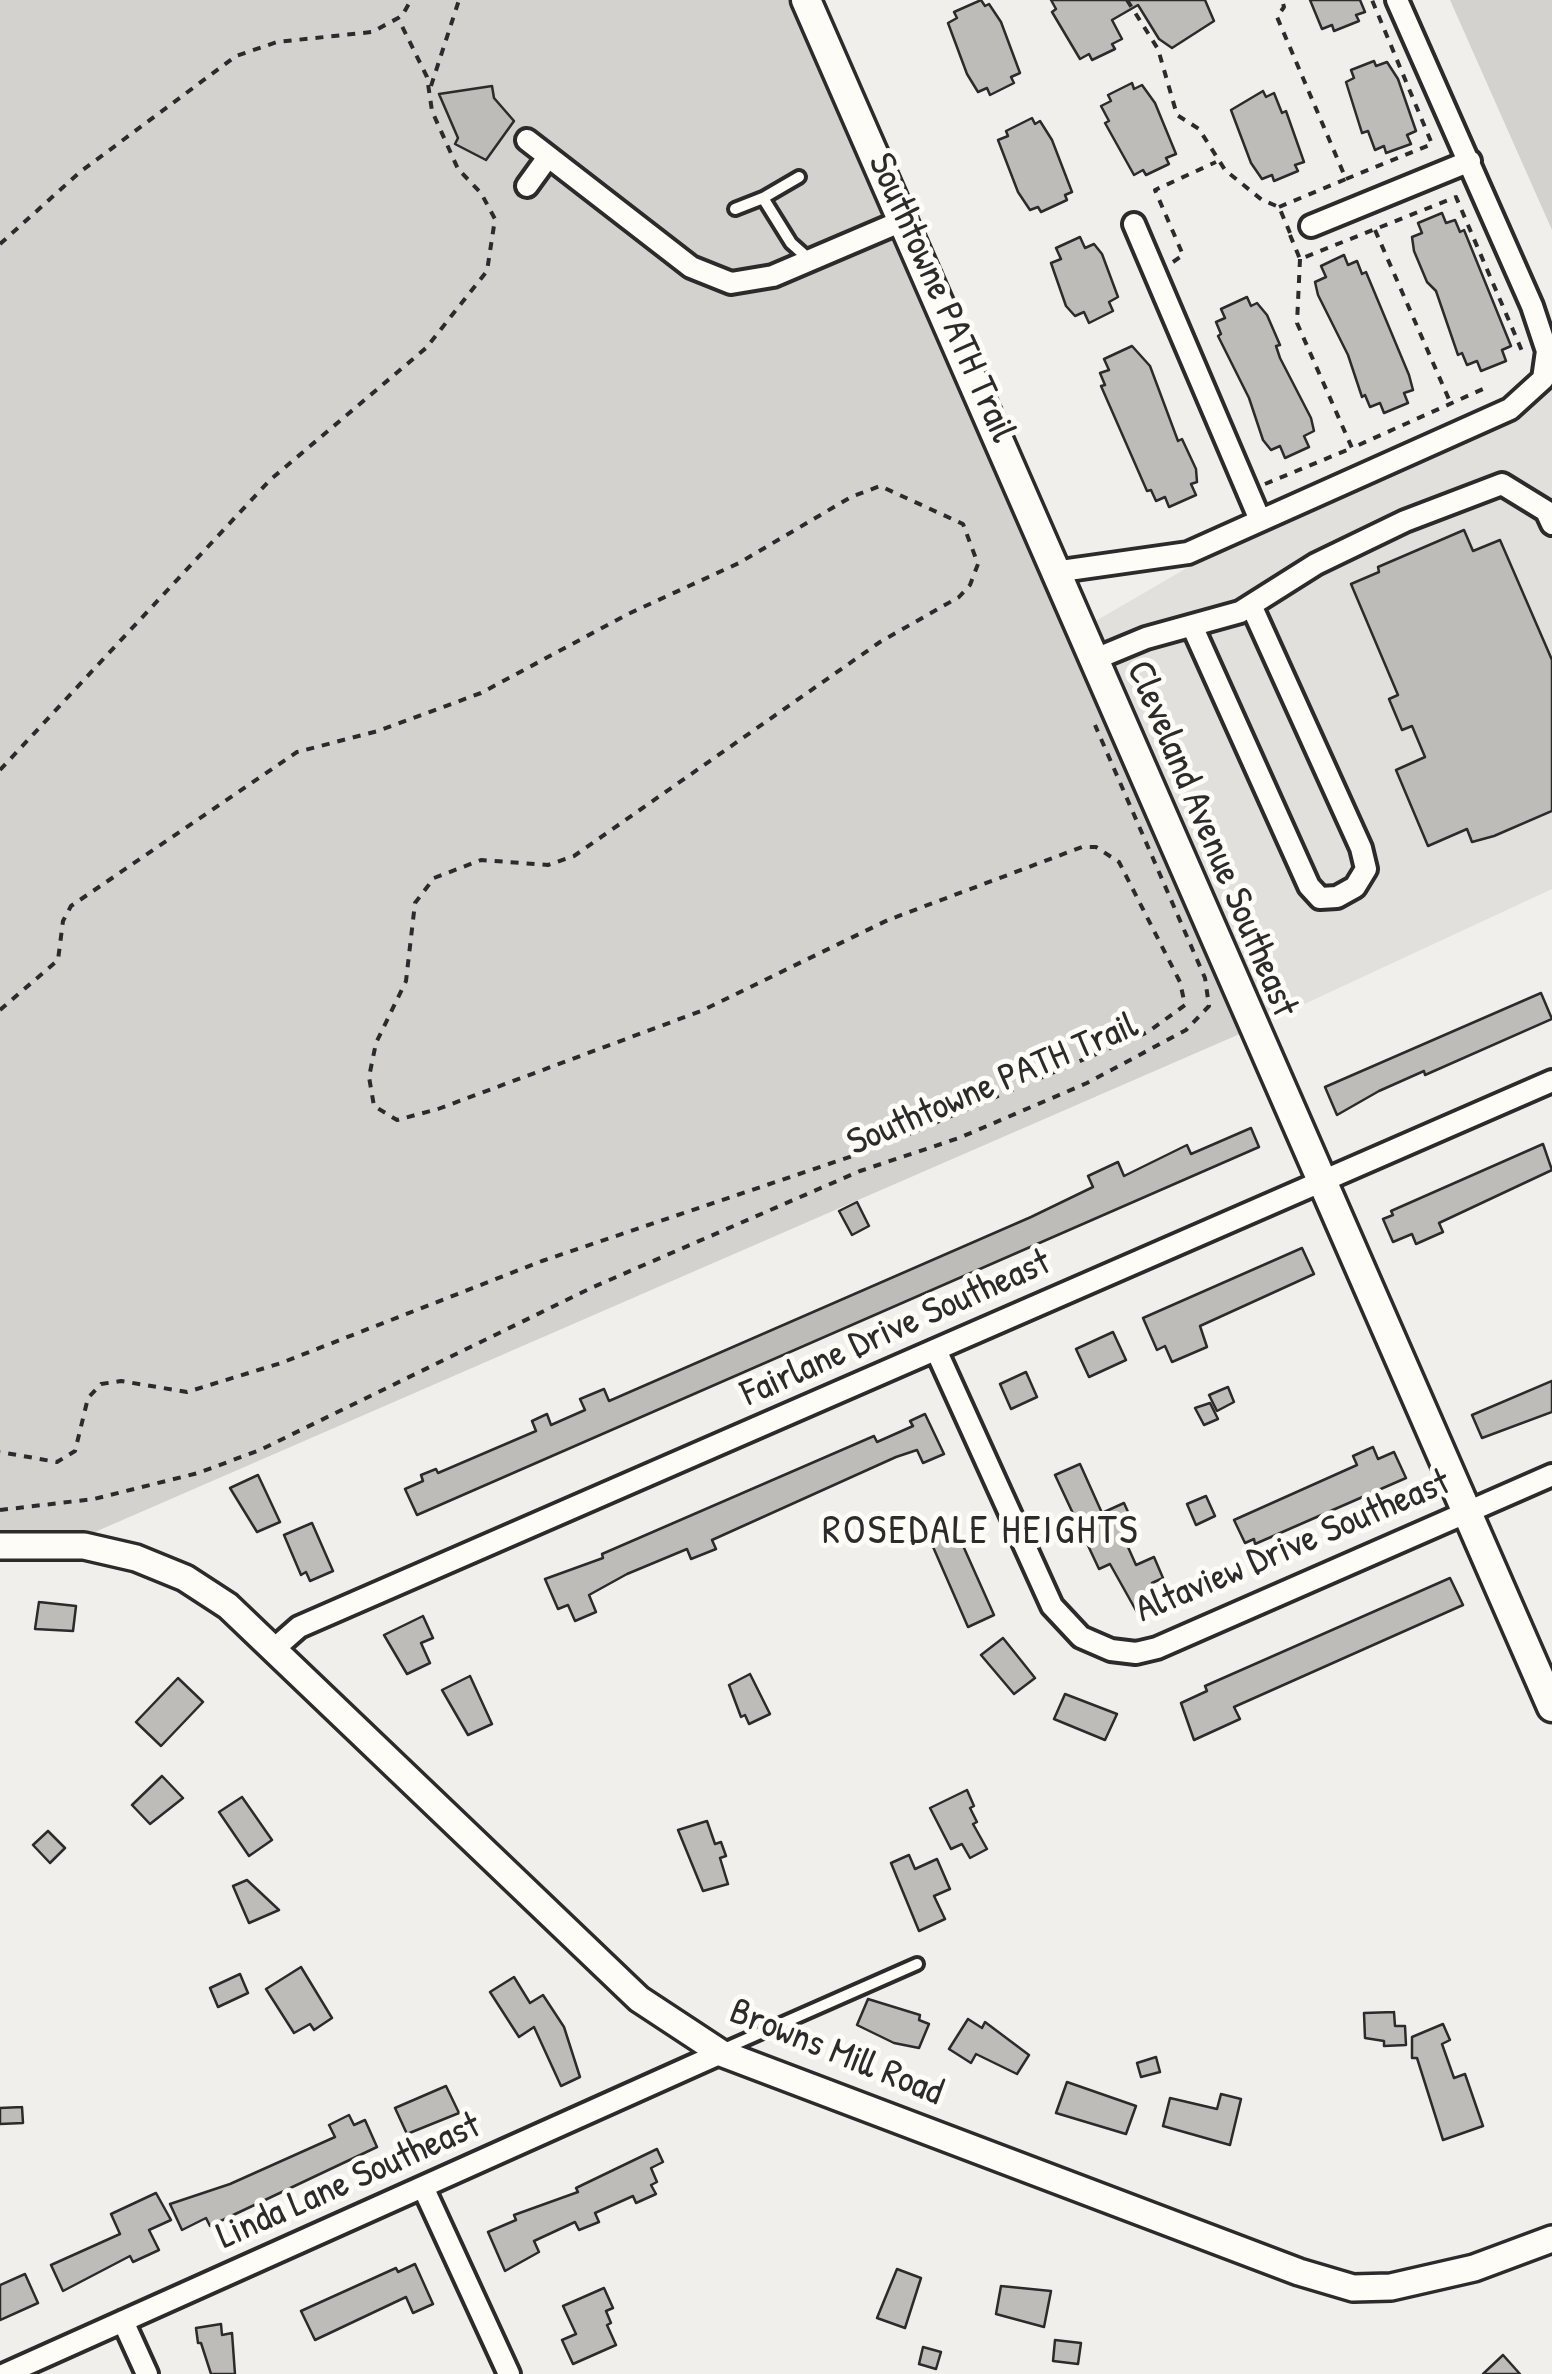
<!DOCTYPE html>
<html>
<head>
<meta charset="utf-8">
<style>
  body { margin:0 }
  canvas { display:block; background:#f0efeb }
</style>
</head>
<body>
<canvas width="1552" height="2374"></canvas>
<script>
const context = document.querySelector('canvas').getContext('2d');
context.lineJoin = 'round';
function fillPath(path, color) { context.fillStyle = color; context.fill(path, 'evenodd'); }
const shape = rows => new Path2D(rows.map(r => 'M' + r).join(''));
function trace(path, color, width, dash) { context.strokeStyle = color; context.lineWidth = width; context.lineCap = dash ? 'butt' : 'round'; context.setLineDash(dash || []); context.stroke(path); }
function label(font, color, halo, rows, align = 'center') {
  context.font = font + ' "Patrick Hand",sans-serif'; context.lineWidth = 10; context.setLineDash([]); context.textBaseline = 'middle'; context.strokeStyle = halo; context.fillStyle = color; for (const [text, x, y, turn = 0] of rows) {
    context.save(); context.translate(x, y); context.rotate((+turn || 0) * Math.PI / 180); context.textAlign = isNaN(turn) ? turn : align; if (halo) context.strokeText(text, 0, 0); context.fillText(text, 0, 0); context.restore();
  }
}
const built = shape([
  [1552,382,1552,889,1242,1033,1170,827,1087,626,1304,500]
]);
const green = shape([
  [0,0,812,0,1170,827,1242,1033,72,1542,0,1546],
  [1450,0,1552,0,1552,230]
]);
const building = shape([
  [981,0,985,6,989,4,1001,22,1020,73,1011,77,1014,83,990,95,987,88,978,92,967,74,948,23,957,18,954,12,981,0],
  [1051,0,1205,0,1214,21,1172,48,1159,39,1138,5,1112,20,1122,39,1112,44,1115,49,1092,60,1089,54,1080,59,1052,12,1056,9,1051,0],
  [1310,0,1360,0,1365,12,1356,15,1359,21,1334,31,1332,25,1322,29,1310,0],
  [1374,61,1376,66,1387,62,1398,79,1416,131,1407,135,1411,144,1386,153,1384,146,1375,150,1368,131,1362,133,1346,82,1354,78,1351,70,1374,61],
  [1132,83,1134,89,1142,85,1155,103,1176,154,1166,158,1169,164,1146,175,1143,170,1134,175,1105,123,1109,121,1101,106,1111,101,1108,95,1132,83],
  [492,86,494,98,514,121,486,160,455,144,458,138,439,94,492,86],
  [1263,91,1266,97,1274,93,1282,113,1286,111,1304,162,1295,165,1298,171,1274,181,1272,175,1262,179,1251,163,1231,110,1263,91],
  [1032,118,1035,124,1040,121,1052,140,1072,192,1065,195,1067,200,1041,212,1038,207,1030,210,1018,192,998,140,1008,136,1006,131,1032,118],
  [1442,213,1446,223,1455,220,1460,232,1464,230,1511,346,1502,350,1506,361,1481,371,1477,361,1467,365,1462,353,1458,355,1436,291,1427,282,1414,251,1412,237,1422,233,1418,223,1442,213],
  [1080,237,1085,248,1094,244,1102,254,1118,297,1109,302,1113,311,1089,323,1084,312,1075,316,1066,306,1051,263,1061,259,1056,248,1080,237],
  [1344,255,1348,265,1357,261,1362,274,1366,272,1409,375,1413,390,1404,393,1408,403,1384,413,1380,403,1370,407,1365,395,1362,397,1348,355,1318,295,1315,282,1326,277,1321,266,1344,255],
  [1247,297,1251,306,1257,303,1267,315,1280,345,1276,346,1280,358,1311,418,1314,431,1304,436,1309,447,1285,458,1280,446,1271,450,1263,440,1249,398,1218,336,1221,334,1216,322,1225,318,1221,309,1247,297],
  [1132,346,1150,366,1178,441,1182,439,1196,469,1197,482,1191,484,1196,495,1169,507,1165,497,1156,501,1151,490,1147,491,1101,386,1105,385,1100,373,1109,370,1104,359,1132,346],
  [1464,530,1473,551,1500,540,1552,660,1552,811,1494,836,1472,842,1467,829,1428,846,1396,770,1425,757,1412,726,1402,730,1389,699,1398,695,1351,584,1379,572,1378,567,1464,530],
  [1541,993,1552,1019,1425,1075,1424,1071,1379,1091,1337,1115,1325,1087,1541,993],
  [1251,1128,1259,1147,417,1515,405,1489,423,1481,421,1475,436,1469,438,1473,536,1431,532,1421,547,1414,551,1425,585,1410,580,1399,604,1389,609,1401,1031,1217,1093,1187,1088,1176,1118,1162,1124,1176,1187,1145,1191,1154,1251,1128],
  [1543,1144,1552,1170,1439,1223,1443,1232,1416,1244,1412,1234,1393,1242,1383,1219,1393,1215,1391,1211,1543,1144],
  [857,1202,869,1226,852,1235,839,1211,857,1202],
  [1302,1248,1314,1274,1200,1326,1207,1347,1172,1362,1165,1346,1157,1350,1143,1318,1302,1248],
  [1113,1332,1126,1360,1089,1377,1076,1349,1113,1332],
  [1026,1372,1037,1397,1011,1409,1000,1384,1026,1372],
  [1552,1381,1552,1412,1482,1438,1472,1415,1552,1381],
  [1228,1387,1234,1402,1217,1411,1209,1395,1228,1387],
  [1210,1403,1218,1419,1204,1425,1195,1408,1210,1403],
  [925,1414,944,1454,923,1463,917,1450,896,1457,712,1540,716,1549,691,1559,687,1549,627,1574,589,1595,596,1612,575,1621,568,1605,558,1609,545,1579,603,1558,602,1554,874,1436,877,1442,913,1426,910,1421,925,1414],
  [1373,1447,1378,1459,1394,1452,1406,1478,1255,1544,1254,1539,1245,1543,1234,1520,1357,1465,1353,1456,1373,1447],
  [1080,1464,1102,1513,1124,1503,1137,1532,1124,1538,1136,1565,1154,1557,1163,1578,1152,1583,1161,1604,1138,1614,1110,1564,1099,1569,1055,1475,1080,1464],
  [258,1475,280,1522,257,1532,230,1488,258,1475],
  [1206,1496,1215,1516,1196,1525,1187,1504,1206,1496],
  [952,1521,994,1615,968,1627,927,1533,952,1521],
  [312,1523,333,1571,310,1581,306,1572,301,1575,284,1535,312,1523],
  [1450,1578,1463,1605,1234,1707,1240,1719,1194,1740,1181,1703,1207,1691,1205,1686,1450,1578],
  [39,1602,76,1606,73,1631,35,1629,39,1602],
  [423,1616,433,1638,421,1643,430,1663,407,1674,384,1635,423,1616],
  [1003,1638,1035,1678,1014,1694,981,1655,1003,1638],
  [750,1674,770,1714,749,1724,745,1715,741,1717,729,1685,750,1674],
  [470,1676,492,1724,468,1735,442,1690,470,1676],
  [178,1678,203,1702,161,1746,136,1722,178,1678],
  [1065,1694,1117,1714,1105,1740,1054,1719,1065,1694],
  [162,1776,183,1798,150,1824,132,1805,162,1776],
  [967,1790,974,1806,970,1808,977,1822,973,1824,987,1849,970,1858,962,1844,951,1849,930,1808,967,1790],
  [242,1797,272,1840,249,1856,219,1812,242,1797],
  [707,1821,715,1844,721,1842,726,1856,720,1858,728,1884,703,1891,678,1830,707,1821],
  [48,1831,65,1848,50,1863,33,1845,48,1831],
  [909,1855,915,1869,937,1859,950,1889,934,1896,945,1919,919,1931,891,1863,909,1855],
  [247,1880,279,1910,249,1923,233,1886,247,1880],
  [301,1967,332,2018,314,2030,310,2024,294,2033,266,1989,301,1967],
  [240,1974,248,1993,218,2007,210,1988,240,1974],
  [514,1977,530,2003,543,1995,564,2027,580,2077,561,2086,534,2027,519,2037,490,1992,514,1977],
  [868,1999,920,2015,919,2020,929,2024,919,2048,894,2043,857,2025,868,1999],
  [1394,2012,1395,2026,1405,2026,1406,2045,1384,2046,1384,2041,1365,2038,1364,2013,1394,2012],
  [968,2019,982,2028,985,2022,1029,2055,1017,2074,976,2054,971,2063,949,2049,968,2019],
  [1443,2024,1450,2040,1442,2044,1454,2078,1465,2074,1483,2126,1443,2140,1417,2058,1412,2058,1412,2037,1443,2024],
  [1156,2057,1160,2072,1141,2077,1137,2063,1156,2057],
  [1067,2082,1136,2106,1126,2134,1056,2113,1067,2082],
  [446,2086,459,2113,407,2134,395,2108,446,2086],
  [1221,2094,1241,2099,1230,2145,1163,2126,1170,2098,1217,2109,1221,2094],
  [22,2107,23,2123,0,2124,0,2108,22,2107],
  [349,2115,354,2125,365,2120,377,2147,210,2226,206,2218,182,2230,170,2204,230,2184,335,2137,329,2125,349,2115],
  [657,2149,663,2162,651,2168,657,2182,651,2185,656,2194,636,2203,633,2196,595,2213,599,2222,579,2230,575,2222,534,2241,539,2252,505,2271,488,2232,516,2220,514,2215,578,2192,576,2188,657,2149],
  [156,2193,171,2220,149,2230,159,2250,133,2262,130,2256,63,2291,51,2265,120,2234,111,2214,156,2193],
  [415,2264,433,2304,413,2313,406,2297,315,2340,301,2311,396,2268,398,2272,415,2264],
  [897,2269,921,2278,905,2328,877,2318,897,2269],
  [25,2274,38,2303,0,2320,0,2285,25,2274],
  [1001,2286,1051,2291,1044,2327,996,2314,1001,2286],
  [604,2288,613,2308,606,2311,611,2323,607,2325,616,2345,573,2364,562,2340,576,2334,563,2306,604,2288],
  [221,2324,222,2335,232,2333,235,2374,211,2374,201,2343,198,2343,196,2328,221,2324],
  [1055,2340,1081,2343,1078,2364,1053,2361,1055,2340],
  [923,2347,941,2352,936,2369,919,2364,923,2347],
  [1503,2355,1520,2374,1483,2374,1503,2355]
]);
const path = shape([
  [1127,0,1158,49,1177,115,1199,129,1225,170,1262,200,1279,207,1290,233],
  [431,86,459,0],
  [1346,179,1432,144,1372,0],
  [1279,207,1346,179,1277,17,1284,7,1282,0],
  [1375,230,1451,404],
  [1290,235,1300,259,1456,197,1522,351],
  [0,244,80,172,236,56,277,42,372,32,402,16,411,0],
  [1300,259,1297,323,1352,448,1483,389],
  [1173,262,1183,255,1155,190,1216,162],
  [1265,484,1352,448],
  [0,770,270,480,426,348,487,271,495,219,481,193,458,169,432,111,427,77,398,18],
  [0,1010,58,960,63,921,71,906,297,752,378,731,481,693,628,614,739,563,851,497,880,486,963,524,978,564,970,585,959,597,880,642,574,856,548,865,481,860,434,878,415,903,406,981,376,1043,369,1077,374,1106,397,1120,438,1109,701,1011,888,920,1082,847,1096,847,1119,862,1180,982,1185,1005,1148,1032,876,1148,542,1261,281,1363,187,1392,121,1381,101,1384,88,1398,75,1451,57,1462,0,1452],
  [0,1510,94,1499,198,1473,260,1450,591,1288,860,1171,959,1138,1087,1083,1186,1030,1209,1006,1205,978,1095,725]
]);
const service = shape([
  [799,177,763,198,791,243,810,260],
  [735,209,763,198],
  [724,2049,917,1964]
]);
const minor = shape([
  [527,140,691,267,731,283,773,276,902,221],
  [527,186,548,157],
  [1134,224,1260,520],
  [1311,226,1470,161],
  [1054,572,1188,553,1510,409,1543,379,1547,351,1532,306,1397,0],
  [1193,628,1309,886,1320,898,1337,897,1355,887,1366,869,1361,848,1251,605],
  [1093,660,1146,638,1240,612,1316,564,1405,521,1502,484,1546,511,1552,524],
  [936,1350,1052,1606,1081,1637,1111,1650,1136,1653,1157,1648,1552,1475],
  [274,1649,299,1627,1552,1081],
  [423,2187,509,2374],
  [123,2321,147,2374],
  [5,2374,721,2053]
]);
const tertiary = shape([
  [0,1546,84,1546,136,1558,185,1578,228,1606,639,1999,721,2053,1299,2272,1353,2288,1391,2287,1474,2268,1552,2239]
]);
const secondary = shape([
  [806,0,1552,1707]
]);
const streetNames = [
  ["Southtowne PATH Trail",941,298,66],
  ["Cleveland Avenue Southeast",1211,839,67],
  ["Southtowne PATH Trail",993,1085,-23],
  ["Fairlane Drive Southeast",896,1329,-24],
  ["Altaview Drive Southeast",1293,1547,-23],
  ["Browns Mill Road",836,2053,22],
  ["Linda Lane Southeast",349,2182,-24]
];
const neighbourhoodNames = [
  ["ROSEDALE HEIGHTS",981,1532]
];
fillPath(built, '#e1e0dc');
fillPath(green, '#d3d2cf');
fillPath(building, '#bdbcb8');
trace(building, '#2b2b2b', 2.5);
trace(service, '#2b2b2b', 18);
trace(minor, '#2b2b2b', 28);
trace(tertiary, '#2b2b2b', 32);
trace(secondary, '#2b2b2b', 35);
trace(path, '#2b2b2b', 4, [8, 8]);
trace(service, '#fdfcf7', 10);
trace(minor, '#fdfcf7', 20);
trace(tertiary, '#fdfcf7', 25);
trace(secondary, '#fdfcf7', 28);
label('38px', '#2b2b2b', '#fdfcf7', streetNames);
context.letterSpacing = '2.5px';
label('40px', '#2b2b2b', '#fdfcf7', neighbourhoodNames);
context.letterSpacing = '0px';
</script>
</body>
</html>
